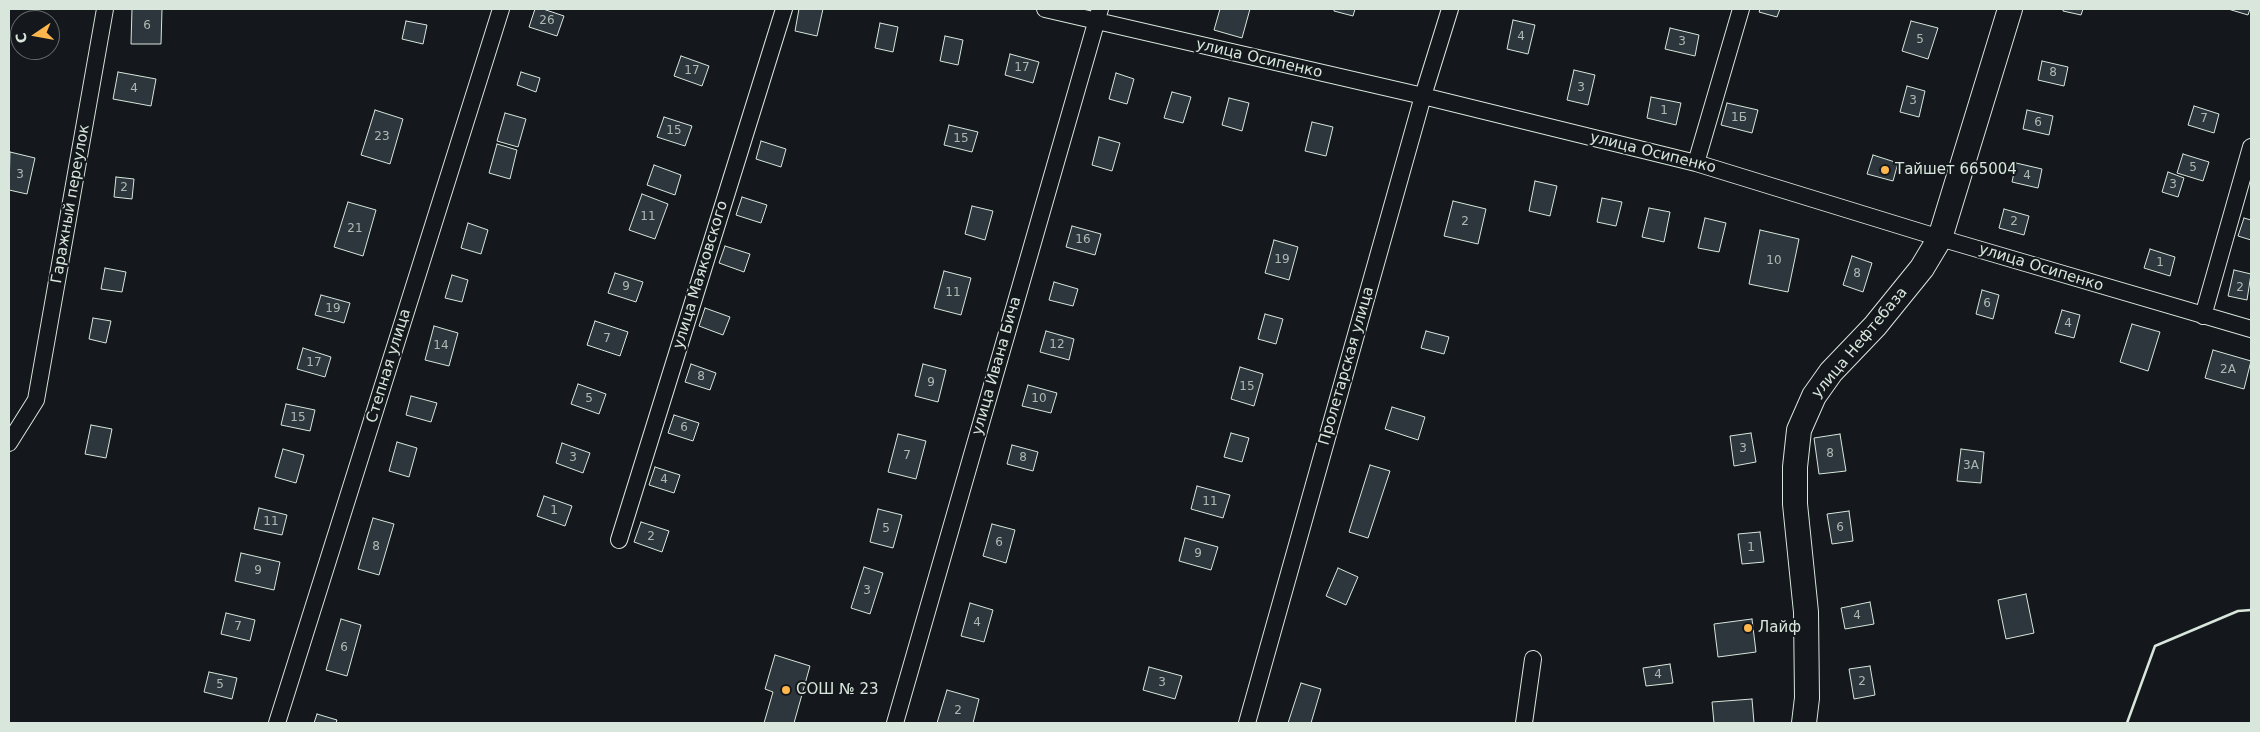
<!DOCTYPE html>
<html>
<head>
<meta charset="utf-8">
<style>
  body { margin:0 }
  #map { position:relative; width:2260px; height:732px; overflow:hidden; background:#14181c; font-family:"DejaVu Sans",sans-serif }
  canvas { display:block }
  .frame { position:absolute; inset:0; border:10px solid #d8e6dc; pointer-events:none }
  .north { position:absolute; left:10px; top:10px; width:50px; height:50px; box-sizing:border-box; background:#14181c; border:1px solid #626a69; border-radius:50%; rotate:258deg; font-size:14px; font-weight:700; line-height:20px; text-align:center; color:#d8e6dc }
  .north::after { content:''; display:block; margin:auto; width:18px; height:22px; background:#ffb74d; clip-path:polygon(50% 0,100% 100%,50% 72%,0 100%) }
</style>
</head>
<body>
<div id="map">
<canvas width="2260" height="732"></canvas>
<div class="frame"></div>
<div class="north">С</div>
</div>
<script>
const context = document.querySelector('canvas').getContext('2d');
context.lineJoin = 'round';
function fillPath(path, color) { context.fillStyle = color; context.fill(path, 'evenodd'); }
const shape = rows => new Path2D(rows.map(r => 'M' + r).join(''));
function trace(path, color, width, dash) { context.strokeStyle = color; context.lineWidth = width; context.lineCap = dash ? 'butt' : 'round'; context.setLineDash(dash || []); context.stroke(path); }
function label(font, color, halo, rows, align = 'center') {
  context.font = font + ' "DejaVu Sans",sans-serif'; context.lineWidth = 4; context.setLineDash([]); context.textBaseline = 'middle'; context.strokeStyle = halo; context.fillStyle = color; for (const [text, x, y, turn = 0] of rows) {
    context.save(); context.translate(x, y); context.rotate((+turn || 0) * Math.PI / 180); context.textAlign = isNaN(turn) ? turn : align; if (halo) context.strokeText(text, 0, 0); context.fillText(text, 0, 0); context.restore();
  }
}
const building = shape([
  [132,9,162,9,161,44,131,44,132,9],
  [535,9,543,9,564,16,557,36,529,27,535,9],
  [799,9,823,9,817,36,795,31,799,9],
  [1220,9,1250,9,1242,38,1214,30,1220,9],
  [1334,9,1355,9,1353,16,1334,11,1334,9],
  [1760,9,1780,9,1777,17,1759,12,1760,9],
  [2063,9,2083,9,2081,15,2063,11,2063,9],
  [2228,9,2250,9,2248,15,2228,9],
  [1513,20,1535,25,1528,54,1507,49,1513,20],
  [406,21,427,25,423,44,402,39,406,21],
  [1911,21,1938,28,1928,59,1902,51,1911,21],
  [880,23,898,27,893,52,875,48,880,23],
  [1670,28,1699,35,1695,56,1665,49,1670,28],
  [945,36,963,40,958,65,940,61,945,36],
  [1010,54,1039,62,1033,83,1005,75,1010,54],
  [681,56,709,66,702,86,674,76,681,56],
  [2042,61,2068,67,2064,86,2038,80,2042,61],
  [1574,70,1595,75,1588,105,1567,100,1574,70],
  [118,72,156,79,151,106,113,99,118,72],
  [521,72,540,78,536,92,517,85,521,72],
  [1116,73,1134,79,1127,104,1109,99,1116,73],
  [1907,86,1925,91,1919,117,1900,112,1907,86],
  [1172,92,1191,97,1183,123,1164,118,1172,92],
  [1651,97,1681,103,1676,125,1647,118,1651,97],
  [1229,98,1249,103,1242,131,1222,125,1229,98],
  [1727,103,1758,110,1752,133,1721,125,1727,103],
  [2194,106,2219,114,2214,133,2188,125,2194,106],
  [375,110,403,119,390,164,361,155,375,110],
  [2027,110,2053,116,2049,135,2023,129,2027,110],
  [505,113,526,119,518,147,497,141,505,113],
  [664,117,692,126,685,146,657,137,664,117],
  [1312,122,1333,127,1326,156,1305,151,1312,122],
  [949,125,978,132,972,152,944,145,949,125],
  [1099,137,1120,143,1112,171,1092,165,1099,137],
  [761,141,786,149,781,167,756,159,761,141],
  [497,144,517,150,510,179,489,173,497,144],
  [10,152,35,158,27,194,9,190,10,152],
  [2183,154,2209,162,2203,181,2177,173,2183,154],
  [1873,155,1898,163,1893,181,1867,174,1873,155],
  [2016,163,2042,169,2038,188,2012,182,2016,163],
  [654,165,681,175,675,195,647,185,654,165],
  [2168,172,2184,178,2178,197,2162,192,2168,172],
  [116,177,134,179,132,199,114,197,116,177],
  [1535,181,1557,186,1550,216,1529,211,1535,181],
  [642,194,668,204,655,239,629,230,642,194],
  [742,197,767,205,761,223,736,215,742,197],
  [1602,198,1622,202,1616,226,1597,222,1602,198],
  [1453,201,1486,209,1478,244,1444,236,1453,201],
  [348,202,376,210,363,256,334,247,348,202],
  [972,206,993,211,985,240,965,234,972,206],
  [1649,208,1670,212,1664,242,1642,237,1649,208],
  [2004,209,2029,216,2024,235,1999,228,2004,209],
  [1705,218,1726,223,1719,252,1698,248,1705,218],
  [2244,218,2251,220,2251,240,2238,236,2244,218],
  [468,223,488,230,481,254,461,248,468,223],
  [1072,226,1101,234,1095,255,1066,247,1072,226],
  [1760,230,1799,239,1788,292,1749,284,1760,230],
  [1274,240,1298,247,1289,280,1265,273,1274,240],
  [725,246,750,254,744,272,719,263,725,246],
  [2150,249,2175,257,2170,276,2144,268,2150,249],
  [1852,256,1872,263,1863,292,1843,285,1852,256],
  [105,268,126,272,122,292,101,289,105,268],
  [2234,270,2251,274,2247,300,2228,296,2234,270],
  [944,271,971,278,961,315,934,308,944,271],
  [615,273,643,282,636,302,608,293,615,273],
  [452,275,468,280,462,302,445,298,452,275],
  [1054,282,1078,289,1073,306,1049,300,1054,282],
  [1982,290,1999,295,1993,319,1976,314,1982,290],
  [321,295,350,303,344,323,315,315,321,295],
  [705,308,730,317,723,335,699,326,705,308],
  [2062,310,2080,315,2074,338,2055,333,2062,310],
  [1265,314,1283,319,1276,344,1258,339,1265,314],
  [93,318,111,321,106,343,89,339,93,318],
  [595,321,628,332,620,356,587,345,595,321],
  [2132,324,2160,332,2148,371,2120,362,2132,324],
  [434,326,458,333,449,366,425,360,434,326],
  [1046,331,1074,339,1069,360,1040,352,1046,331],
  [1426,331,1449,337,1444,354,1421,348,1426,331],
  [303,348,331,357,325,377,297,369,303,348],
  [2213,350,2251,361,2244,389,2205,378,2213,350],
  [691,364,716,373,710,390,685,382,691,364],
  [923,364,946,370,938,402,915,396,923,364],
  [1240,367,1263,374,1254,406,1231,399,1240,367],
  [578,384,606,394,599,414,571,404,578,384],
  [1028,385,1057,393,1051,413,1022,406,1028,385],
  [411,396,437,403,431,422,406,415,411,396],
  [286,404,315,410,310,431,281,425,286,404],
  [1392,407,1425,417,1418,440,1385,429,1392,407],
  [674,415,699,423,693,441,668,433,674,415],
  [91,425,112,429,106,458,85,454,91,425],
  [1231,433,1249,438,1242,462,1224,457,1231,433],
  [1751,433,1756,462,1734,466,1730,436,1751,433],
  [898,434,926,441,916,479,888,472,898,434],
  [1840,434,1846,471,1819,474,1814,438,1840,434],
  [397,442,417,448,409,477,389,471,397,442],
  [562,443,590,453,583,473,556,463,562,443],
  [1012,445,1038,452,1033,471,1007,464,1012,445],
  [283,449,304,455,296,483,275,477,283,449],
  [1961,449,1984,452,1981,483,1957,481,1961,449],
  [1370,465,1390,471,1368,538,1349,532,1370,465],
  [655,467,680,475,674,493,649,485,655,467],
  [1197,486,1230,495,1223,518,1191,509,1197,486],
  [544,496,572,506,565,526,537,516,544,496],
  [259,508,287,515,282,535,254,529,259,508],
  [878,509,902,515,893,548,870,542,878,509],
  [1849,511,1853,541,1832,544,1827,514,1849,511],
  [373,518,394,524,379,575,358,569,373,518],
  [641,522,669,531,662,552,634,542,641,522],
  [992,524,1015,530,1006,563,983,556,992,524],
  [1760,532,1764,562,1742,564,1738,534,1760,532],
  [1185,538,1218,547,1211,570,1179,561,1185,538],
  [241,553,280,562,274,590,235,581,241,553],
  [864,567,883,573,870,614,851,608,864,567],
  [1338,568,1358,577,1346,605,1326,596,1338,568],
  [2026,594,2034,633,2006,639,1998,600,2026,594],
  [1870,602,1874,624,1845,629,1841,608,1870,602],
  [970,603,993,610,984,642,961,636,970,603],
  [226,613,255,620,250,641,221,634,226,613],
  [341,619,361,625,347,676,326,670,341,619],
  [1752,619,1756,652,1718,657,1714,624,1752,619],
  [775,655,810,666,794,723,764,723,773,692,765,689,775,655],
  [1670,664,1673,683,1646,686,1643,668,1670,664],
  [1870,666,1875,695,1854,699,1849,669,1870,666],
  [1149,667,1182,676,1175,699,1143,690,1149,667],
  [209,672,237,678,232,699,204,692,209,672],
  [1301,683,1321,689,1311,723,1288,723,1301,683],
  [947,690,979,699,973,723,937,723,947,690],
  [1752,699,1754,723,1714,723,1712,702,1752,699],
  [317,714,337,720,336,723,314,723,317,714]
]);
const street = shape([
  [1045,9,1423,96,1696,163,1940,238,2251,329],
  [1696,163,1741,9],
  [2203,316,2251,147],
  [9,443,36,400,105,9],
  [619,540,784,9],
  [277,723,501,9],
  [895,723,1100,9],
  [1247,723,1423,96,1450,9],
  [1524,723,1533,659]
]);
const secondary = shape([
  [1804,723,1807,698,1806,612,1795,504,1795,467,1799,430,1814,396,1831,372,1875,326,1922,268,1940,238,2010,9]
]);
const wall = shape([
  [2127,723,2155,646,2238,611,2251,610]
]);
const markers = [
  [1885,170,5,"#ffb74d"],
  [1748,628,5,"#ffb74d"],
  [786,690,5,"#ffb74d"]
];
const numberNames = [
  ["26",547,21],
  ["6",147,26],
  ["4",1521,37],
  ["5",1920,40],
  ["3",1682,42],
  ["17",1022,68],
  ["17",692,71],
  ["8",2053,73],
  ["3",1581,88],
  ["4",134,89],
  ["3",1913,101],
  ["1",1664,111],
  ["1Б",1739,118],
  ["7",2204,119],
  ["6",2038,123],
  ["15",674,131],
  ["23",382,137],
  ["15",961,139],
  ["5",2193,168],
  ["3",20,175],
  ["4",2027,176],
  ["3",2173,185],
  ["2",124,188],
  ["11",648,217],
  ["2",1465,222],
  ["2",2014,222],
  ["21",355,229],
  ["16",1083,240],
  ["19",1282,260],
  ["10",1774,261],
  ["1",2160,263],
  ["8",1857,274],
  ["9",626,287],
  ["2",2240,288],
  ["11",953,293],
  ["6",1987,304],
  ["19",333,309],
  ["4",2068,324],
  ["7",607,339],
  ["12",1057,345],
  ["14",441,346],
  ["17",314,363],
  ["2А",2228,370],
  ["8",701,377],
  ["9",931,383],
  ["15",1247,387],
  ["5",589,399],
  ["10",1039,399],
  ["15",298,418],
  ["6",684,428],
  ["3",1743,449],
  ["8",1830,454],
  ["7",907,456],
  ["3",573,458],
  ["8",1023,458],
  ["3А",1971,466],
  ["4",664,480],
  ["11",1210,502],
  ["1",554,511],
  ["11",271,522],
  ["6",1840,528],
  ["5",886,529],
  ["2",651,537],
  ["6",999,543],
  ["8",376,547],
  ["1",1751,548],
  ["9",1198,554],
  ["9",258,571],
  ["3",867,591],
  ["4",1857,616],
  ["4",977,623],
  ["7",238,627],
  ["6",344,648],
  ["4",1658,675],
  ["2",1862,682],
  ["3",1162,683],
  ["5",220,685],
  ["2",958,711]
];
const streetNames = [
  ["улица Осипенко",1259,59,13],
  ["улица Осипенко",1653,153,14],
  ["Гаражный переулок",71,204,-80],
  ["улица Осипенко",2041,268,17],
  ["улица Маяковского",701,275,-73],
  ["улица Нефтебаза",1860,343,-50],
  ["Степная улица",389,366,-73],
  ["улица Ивана Бича",997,366,-74],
  ["Пролетарская улица",1347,366,-74]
];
const poiNames = [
  ["Тайшет 665004",1895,170],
  ["Лайф",1758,628],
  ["СОШ № 23",796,690]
];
fillPath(building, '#2c363c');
trace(building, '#d8e6dc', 1);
trace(street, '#d8e6dc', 18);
trace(secondary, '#d8e6dc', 26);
trace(street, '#14181c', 16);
trace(secondary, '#14181c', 24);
trace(wall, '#d8e6dc', 2.5);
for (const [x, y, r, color] of markers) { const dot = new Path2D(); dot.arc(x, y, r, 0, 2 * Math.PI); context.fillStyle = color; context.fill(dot); trace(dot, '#14181c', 2); }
label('12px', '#adbab4', null, numberNames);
label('15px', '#d8e6dc', '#14181c', streetNames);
label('15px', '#d8e6dc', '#14181c', poiNames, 'left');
</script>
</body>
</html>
